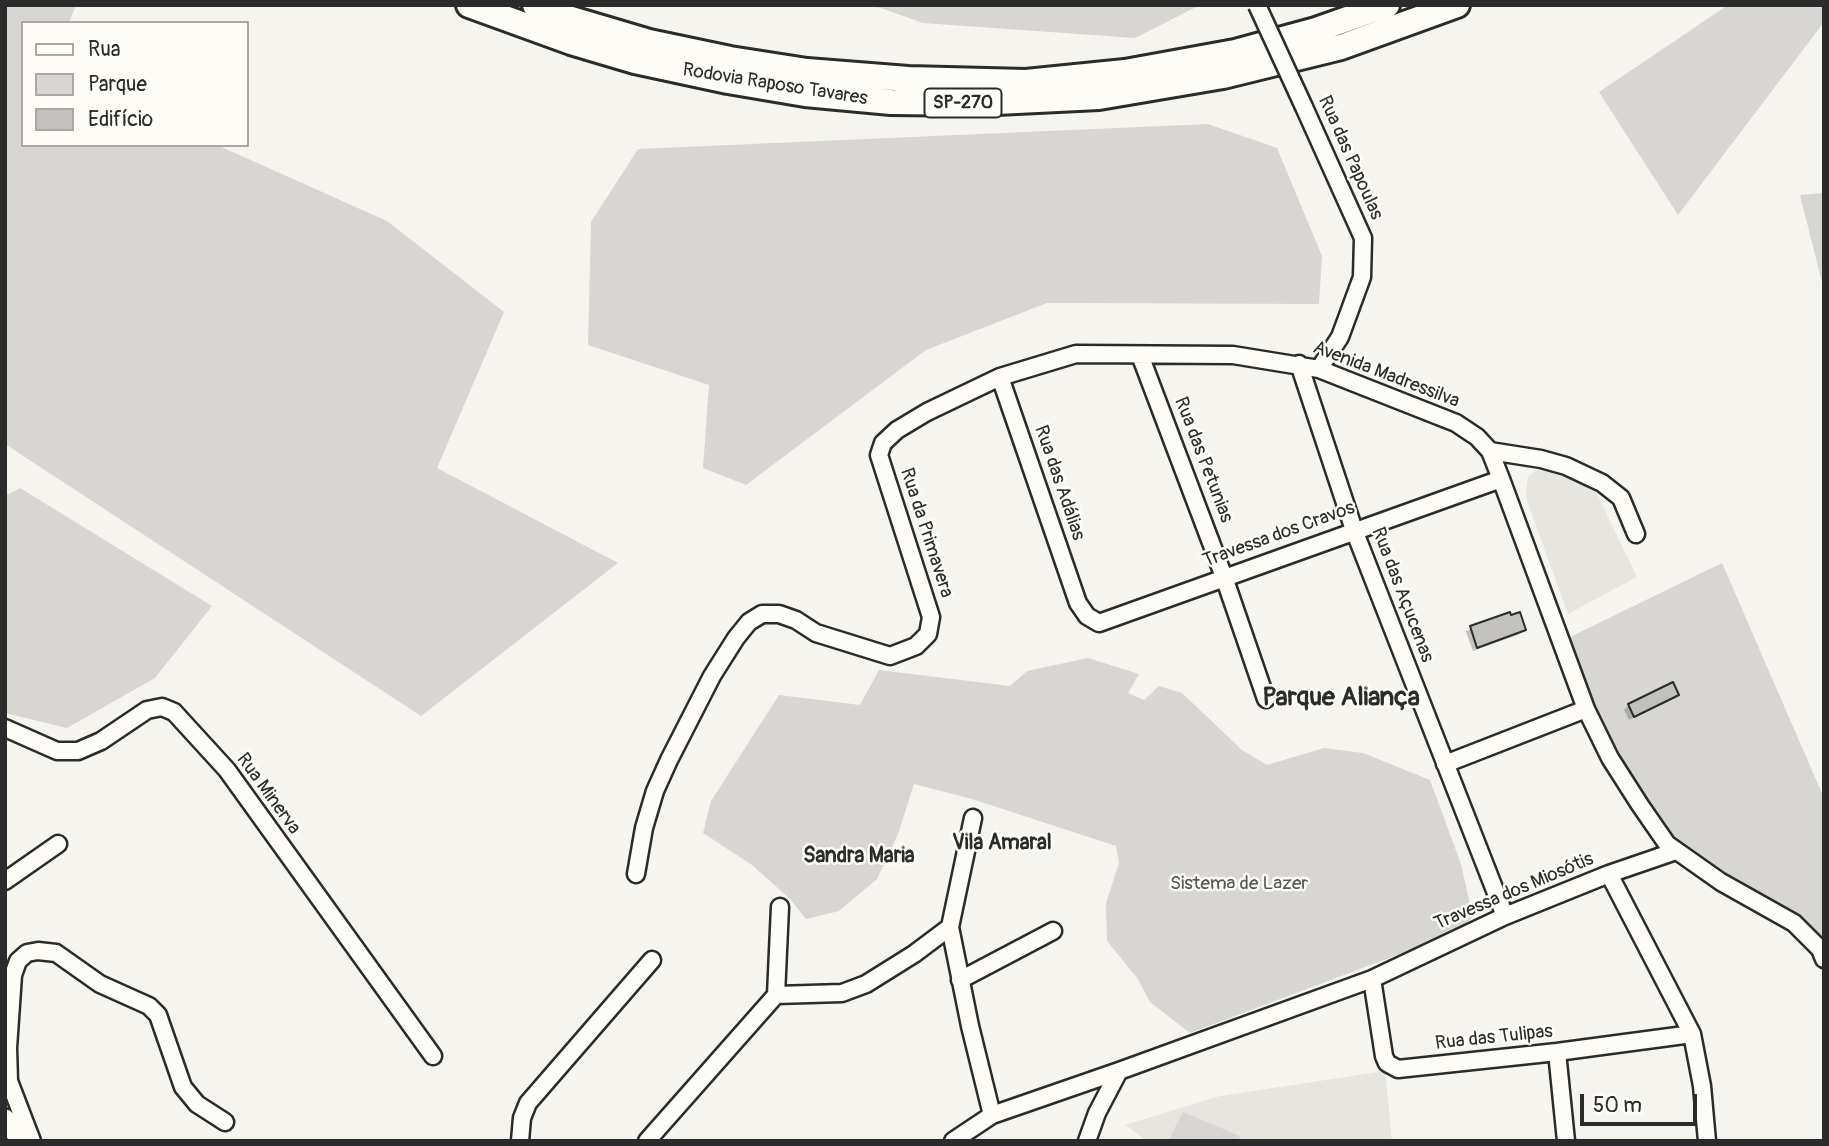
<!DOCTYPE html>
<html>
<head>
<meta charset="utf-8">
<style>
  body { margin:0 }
  #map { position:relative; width:1829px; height:1146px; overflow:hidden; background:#f5f4ef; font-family:Pangolin,sans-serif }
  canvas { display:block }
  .frame { position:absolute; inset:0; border:7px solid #2b2b2b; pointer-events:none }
  .legend { position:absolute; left:21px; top:21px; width:228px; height:126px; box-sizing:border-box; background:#fdfcf7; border:2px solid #a9a8a5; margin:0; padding:9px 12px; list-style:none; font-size:21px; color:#2b2b2b }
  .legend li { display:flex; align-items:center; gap:14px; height:35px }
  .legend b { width:35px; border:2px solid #a9a8a5 }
  .scale { position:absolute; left:1580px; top:1094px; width:117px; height:32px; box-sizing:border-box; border:4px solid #2b2b2b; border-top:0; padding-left:9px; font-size:21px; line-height:24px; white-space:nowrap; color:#2b2b2b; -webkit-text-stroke:5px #fdfcf7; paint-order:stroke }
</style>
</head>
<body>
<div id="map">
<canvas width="1829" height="1146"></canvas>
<div class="frame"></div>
<ul class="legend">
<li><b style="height:9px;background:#fdfcf7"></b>Rua</li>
<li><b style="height:19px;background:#d7d6d2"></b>Parque</li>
<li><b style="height:19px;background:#c2c1be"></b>Edifício</li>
</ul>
<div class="scale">50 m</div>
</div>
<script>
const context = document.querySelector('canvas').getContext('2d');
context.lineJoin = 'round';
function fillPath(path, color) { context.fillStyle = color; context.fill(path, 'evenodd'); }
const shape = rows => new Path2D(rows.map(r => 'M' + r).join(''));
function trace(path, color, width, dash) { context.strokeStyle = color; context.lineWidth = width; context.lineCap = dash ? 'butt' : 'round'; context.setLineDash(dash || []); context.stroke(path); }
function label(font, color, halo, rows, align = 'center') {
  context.font = font + ' Pangolin,sans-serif'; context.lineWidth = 5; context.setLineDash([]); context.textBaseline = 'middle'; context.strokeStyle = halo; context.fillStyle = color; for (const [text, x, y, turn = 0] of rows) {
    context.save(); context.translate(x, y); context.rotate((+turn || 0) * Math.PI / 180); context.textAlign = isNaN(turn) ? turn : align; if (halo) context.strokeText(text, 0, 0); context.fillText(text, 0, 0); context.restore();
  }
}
const built = shape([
  [1549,469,1568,475,1597,494,1637,577,1568,614,1527,501,1526,491,1528,477,1537,470],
  [1385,1071,1392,1141,1147,1141,1125,1125,1220,1096]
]);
const green = shape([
  [5,5,76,5,69,23,23,23,23,145,217,145,387,221,504,312,437,468,618,563,421,716,5,444],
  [872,5,1200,5,1135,38,923,23],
  [1728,5,1824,5,1824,22,1678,215,1599,92],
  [1208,124,1277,148,1322,256,1319,304,1047,303,926,350,746,485,703,468,709,385,588,345,591,222,638,149],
  [1824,193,1824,290,1800,195],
  [20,488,212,606,155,678,67,728,5,713,5,496],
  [1722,563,1824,798,1824,945,1670,842,1603,735,1566,639],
  [1088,658,1139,674,1128,693,1144,700,1159,686,1182,693,1242,750,1267,765,1324,748,1363,753,1430,780,1461,864,1473,917,1453,934,1190,1033,1150,1002,1138,979,1107,941,1106,903,1119,863,1116,846,972,799,914,784,898,834,877,879,839,911,806,919,790,899,752,865,703,833,711,801,779,695,860,705,879,670,1010,686,1027,671],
  [1183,1112,1240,1136,1238,1141,1168,1141]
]);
const shadow = shape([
  [1471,628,1524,630,1520,634,1473,651,1466,632],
  [1677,695,1673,699,1629,720,1624,710,1629,705]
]);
const building = shape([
  [1510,612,1511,615,1520,612,1526,630,1477,648,1470,626,1510,612],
  [1673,682,1679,695,1634,717,1628,704,1673,682]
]);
const minor = shape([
  [1304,107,1363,238,1362,277,1340,337,1319,369],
  [1140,355,1224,577,1266,699],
  [1299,364,1354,530,1505,916],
  [1000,377,1078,603,1087,616,1099,623,1501,479],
  [1490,451,1541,459,1566,466,1602,483,1621,498,1636,534],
  [5,728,57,751,78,751,101,741,147,710,162,707,174,712,227,770,433,1056],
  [1445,764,1586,709],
  [636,874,644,828,655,791,669,760,712,676,736,638,749,622,762,614,779,614,796,620,816,633,890,656,916,646,928,634,931,617,879,455,883,443,897,430,927,412,1000,377,1076,354,1233,355,1319,369,1456,423,1477,437,1490,451,1501,479,1586,709,1610,758,1640,805,1667,844,1721,882,1794,923,1820,949,1824,959],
  [1609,874,1692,1034,1702,1086,1707,1141],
  [5,881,58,844],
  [950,927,970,1026,992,1115],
  [1372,979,1384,1056,1387,1063,1398,1069,1557,1052,1692,1034],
  [960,980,1053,931],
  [776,995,842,993,866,984,914,954,950,927,973,818],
  [1557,1052,1566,1141],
  [32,1141,9,1081,8,1048,13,975,18,961,27,953,38,951,56,953,100,984,149,1006,158,1015,183,1087,197,1104,225,1122],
  [520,1141,522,1118,528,1103,652,960],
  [647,1141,776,995,780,907],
  [953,1141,992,1115,1119,1071,1372,979,1505,916,1609,874,1676,851],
  [1087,1141,1097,1113,1119,1071]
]);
const major = shape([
  [5,1120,24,1141]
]);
const highway = shape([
  [469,5,571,42,635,61,728,81,805,94,891,102,976,103,1099,97,1223,76,1341,47,1457,5],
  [535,5,568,18,649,42,730,59,807,71,908,79,1026,82,1125,72,1235,52,1316,30,1387,5]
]);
const minorBridge = shape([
  [1257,5,1304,107]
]);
const shields = [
  [963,103,77]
];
const shieldNames = [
  ["SP-270",963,103]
];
const streetNames = [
  ["Rodovia Raposo Tavares",775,85,9],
  ["Rua das Papoulas",1350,158,66],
  ["Avenida Madressilva",1386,375,21],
  ["Rua das Petunias",1203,460,69],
  ["Rua das Adálias",1059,483,71],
  ["Rua da Primavera",926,533,72],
  ["Travessa dos Cravos",1279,535,-20],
  ["Rua das Açucenas",1402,595,69],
  ["Rua Minerva",268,794,54],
  ["Travessa dos Miosótis",1514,892,-23],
  ["Rua das Tulipas",1494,1038,-6]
];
const parkNames = [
  ["Sistema de Lazer",1239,884]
];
const neighbourhoodNames = [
  ["Vila Amaral",1002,844],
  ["Sandra Maria",859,857]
];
const districtNames = [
  ["Parque Aliança",1341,698]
];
fillPath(built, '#e6e5e0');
fillPath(green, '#d7d6d2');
fillPath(shadow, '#0003');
fillPath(building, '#c2c1be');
trace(building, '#2b2b2b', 2);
trace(minor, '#2b2b2b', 21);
trace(major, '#2b2b2b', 26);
trace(highway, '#2b2b2b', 30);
trace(minor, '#fdfcf7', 16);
trace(major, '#fdfcf7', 21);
trace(highway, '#fdfcf7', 24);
trace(minorBridge, '#2b2b2b', 21, []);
trace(minorBridge, '#fdfcf7', 16);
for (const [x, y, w] of shields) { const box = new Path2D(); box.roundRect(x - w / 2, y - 14.5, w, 29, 5); context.fillStyle = '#fdfcf7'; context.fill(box); trace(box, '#2b2b2b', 2); }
label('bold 18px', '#2b2b2b', null, shieldNames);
label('19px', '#2b2b2b', '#fdfcf7', streetNames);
label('19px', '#565655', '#fdfcf7', parkNames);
label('bold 21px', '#2b2b2b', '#fdfcf7', neighbourhoodNames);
label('bold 26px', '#2b2b2b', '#fdfcf7', districtNames);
</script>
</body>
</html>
